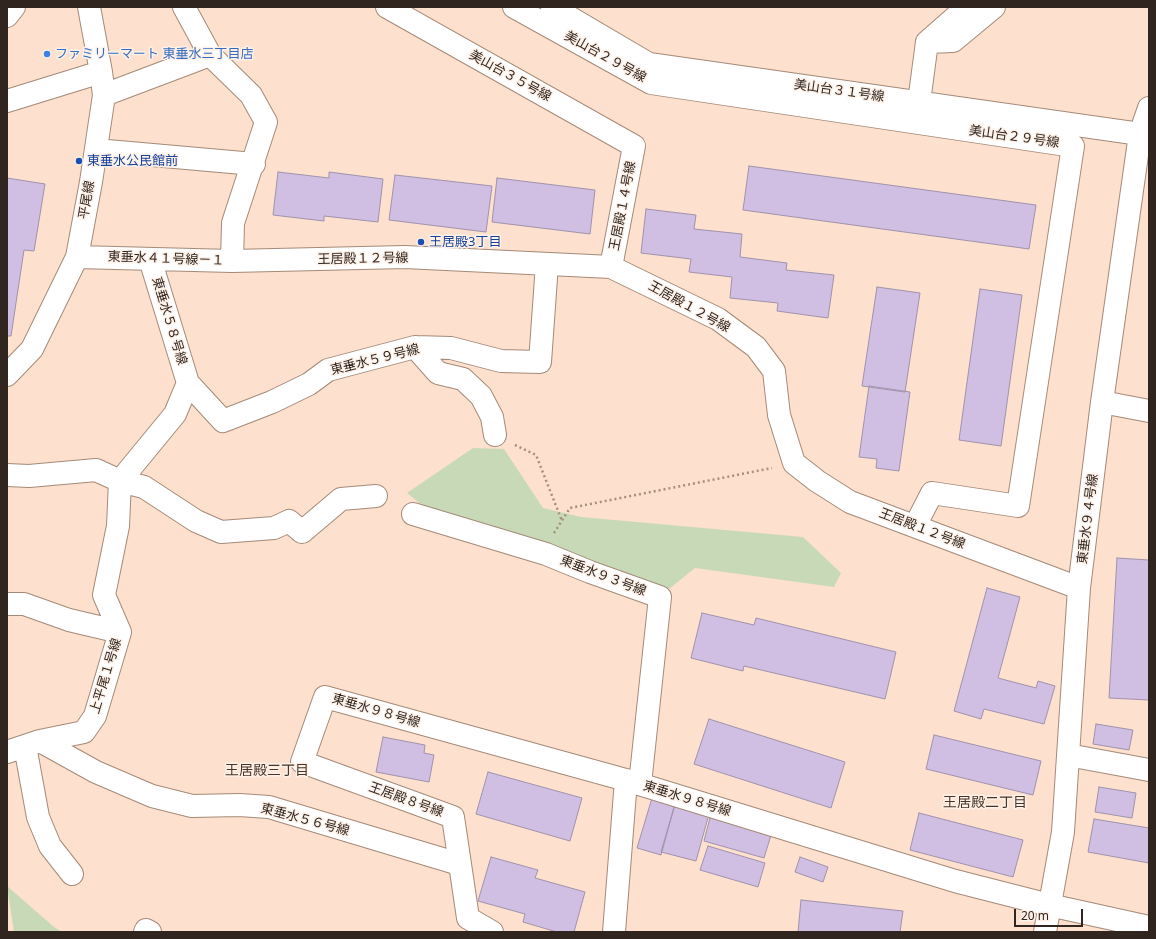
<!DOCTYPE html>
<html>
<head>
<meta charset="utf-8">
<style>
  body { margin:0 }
  #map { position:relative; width:1156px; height:939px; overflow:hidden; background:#fde0cd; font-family:"Noto Sans",sans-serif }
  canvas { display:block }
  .frame { position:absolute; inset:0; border:8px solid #31261f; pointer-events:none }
  .scale { position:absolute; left:1014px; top:909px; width:69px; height:18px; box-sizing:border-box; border:2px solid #31261f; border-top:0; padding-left:5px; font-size:12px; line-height:14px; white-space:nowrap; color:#31261f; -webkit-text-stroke:3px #fdf1e9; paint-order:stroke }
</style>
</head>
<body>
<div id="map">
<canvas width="1156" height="939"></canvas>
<div class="frame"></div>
<div class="scale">20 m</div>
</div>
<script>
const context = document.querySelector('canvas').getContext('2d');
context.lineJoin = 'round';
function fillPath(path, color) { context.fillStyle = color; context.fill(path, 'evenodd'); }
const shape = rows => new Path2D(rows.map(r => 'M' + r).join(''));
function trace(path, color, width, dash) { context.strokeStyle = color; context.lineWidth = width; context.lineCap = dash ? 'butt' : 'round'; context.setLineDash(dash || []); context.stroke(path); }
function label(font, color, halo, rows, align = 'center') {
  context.font = font + ' "Noto Sans","Noto Sans JP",sans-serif'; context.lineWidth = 3; context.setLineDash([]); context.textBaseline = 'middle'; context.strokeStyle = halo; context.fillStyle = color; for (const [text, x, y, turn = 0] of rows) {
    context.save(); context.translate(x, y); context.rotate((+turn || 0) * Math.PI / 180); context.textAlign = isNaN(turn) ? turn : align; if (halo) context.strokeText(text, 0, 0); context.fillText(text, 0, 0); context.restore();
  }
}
const green = shape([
  [473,448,504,449,543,508,581,517,803,537,841,573,834,587,695,568,669,589,559,550,434,515,407,493],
  [7,886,54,927,62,932,14,932]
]);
const building = shape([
  [749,166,1036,205,1029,249,743,210,749,166],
  [278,172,329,178,329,172,383,179,378,222,324,216,324,221,273,215,278,172],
  [395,175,492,186,486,232,389,220,395,175],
  [7,178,45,184,34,251,24,250,11,336,7,336,7,178],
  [497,178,595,190,590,234,492,222,497,178],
  [646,209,696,215,694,229,742,234,740,257,787,263,786,270,834,275,828,318,777,311,778,303,730,298,732,277,689,272,691,259,641,253,646,209],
  [877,287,920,293,905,392,862,386,877,287],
  [980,289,1022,295,1001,446,959,440,980,289],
  [869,386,910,392,899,471,876,468,877,459,859,457,869,386],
  [1117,558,1149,560,1149,700,1109,698,1117,558],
  [987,588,1020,597,998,678,1036,688,1038,681,1055,686,1044,724,984,709,981,719,954,711,987,588],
  [702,613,754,625,756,618,896,652,885,699,744,666,743,671,691,658,702,613],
  [709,719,845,762,831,808,694,764,709,719],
  [1096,724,1133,730,1129,750,1093,744,1096,724],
  [934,735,1041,761,1033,795,926,769,934,735],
  [383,737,425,745,424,753,434,755,429,782,376,772,383,737],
  [488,772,582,798,570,841,476,814,488,772],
  [1099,787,1136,793,1132,818,1095,812,1099,787],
  [652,798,675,804,661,855,637,848,652,798],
  [675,804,709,814,696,861,661,852,675,804],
  [919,813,1023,840,1013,877,910,850,919,813],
  [711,814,772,832,764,858,704,841,711,814],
  [1094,819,1149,828,1149,863,1088,852,1094,819],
  [708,846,765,863,758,887,700,870,708,846],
  [491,857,538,870,535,878,585,892,574,932,557,932,523,922,525,914,478,901,491,857],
  [800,857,828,867,823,882,795,872,800,857],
  [801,900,903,911,900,932,798,932,801,900]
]);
const path = shape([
  [515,445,536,455,562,521],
  [554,533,570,508,772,468]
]);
const minor = shape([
  [184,7,210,55,251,95,266,122,233,223,232,261],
  [387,7,634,146,611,267],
  [514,7,651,83,1073,146,1018,506,932,493,915,526],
  [552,7,649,64,1140,134],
  [7,16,14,7],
  [927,42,953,41,994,7],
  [104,95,210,55],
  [7,101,101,72],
  [919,102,927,42,967,7],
  [96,150,254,164],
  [77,257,232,261,405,257,611,267,718,319,756,347,774,371,779,415,794,463,817,481,850,502,1079,588],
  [150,259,188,383,223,421,272,402,309,384,328,370,415,347,451,348,501,361,540,362,547,264],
  [415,347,438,373,463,379,481,396,492,417,495,435],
  [7,375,32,349,77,257,91,182,104,95,101,72,89,7],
  [1102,402,1149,411],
  [7,475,29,476,96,470,120,481,144,487,196,521,221,532,274,528,289,521,302,532,341,499,376,496],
  [413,514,546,554,590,572,660,597,640,784],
  [7,604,24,604,69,620,120,632],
  [40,741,96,772,152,796,192,806,239,805,269,807,459,864],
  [25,746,38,817,50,846,72,874],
  [7,752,40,741,84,732,95,716,120,632,104,595,118,526,120,481,175,414,188,383],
  [1068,755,1149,770],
  [145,932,146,930,150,932],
  [492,932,468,918,453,817,302,762,325,697,626,780,955,881,1049,905,1149,927],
  [614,932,626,780],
  [1045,932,1063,832,1079,588,1102,402,1140,134,1149,108]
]);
const markers = [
  [47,54,4,"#3f7fe0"],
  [79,161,4,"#1a4fb4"],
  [421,242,4,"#1a4fb4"]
];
const shopNames = [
  ["ファミリーマート 東垂水三丁目店",55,54]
];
const streetNames = [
  ["美山台２９号線",605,57,29],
  ["美山台３５号線",510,76,29],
  ["美山台３１号線",839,91,8],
  ["美山台２９号線",1014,137,8],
  ["平尾線",87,200,-80],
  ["王居殿１４号線",623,206,-79],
  ["東垂水４１号線－１",166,259,2],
  ["王居殿１２号線",363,259,-1],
  ["王居殿１２号線",689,307,29],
  ["東垂水５８号線",169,321,73],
  ["東垂水５９号線",375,360,-14],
  ["東垂水９４号線",1088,519,-83],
  ["王居殿１２号線",922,529,21],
  ["東垂水９３号線",603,576,21],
  ["上平尾１号線",106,676,-73],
  ["東垂水９８号線",376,711,16],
  ["東垂水９８号線",687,799,17],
  ["王居殿８号線",406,800,20],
  ["東垂水５６号線",305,820,15]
];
const transitNames = [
  ["東垂水公民館前",87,161],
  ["王居殿3丁目",429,242]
];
const neighbourhoodNames = [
  ["王居殿三丁目",267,771],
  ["王居殿二丁目",985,803]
];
fillPath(green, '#c8d9b8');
fillPath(building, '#d1bee3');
trace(building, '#9f92ac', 1);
trace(minor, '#a48a78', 24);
trace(path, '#a48f81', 2.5, [2, 3]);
trace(minor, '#fff', 22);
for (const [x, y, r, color] of markers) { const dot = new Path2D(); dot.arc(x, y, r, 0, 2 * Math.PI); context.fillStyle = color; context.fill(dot); trace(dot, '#fdf1e9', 1.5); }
label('13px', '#366cbe', '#fdf1e9', shopNames, 'left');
label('13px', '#31261f', '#fdf1e9', streetNames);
label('13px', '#164399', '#fdf1e9', transitNames, 'left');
label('14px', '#493324', '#fdf1e9', neighbourhoodNames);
</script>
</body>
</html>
